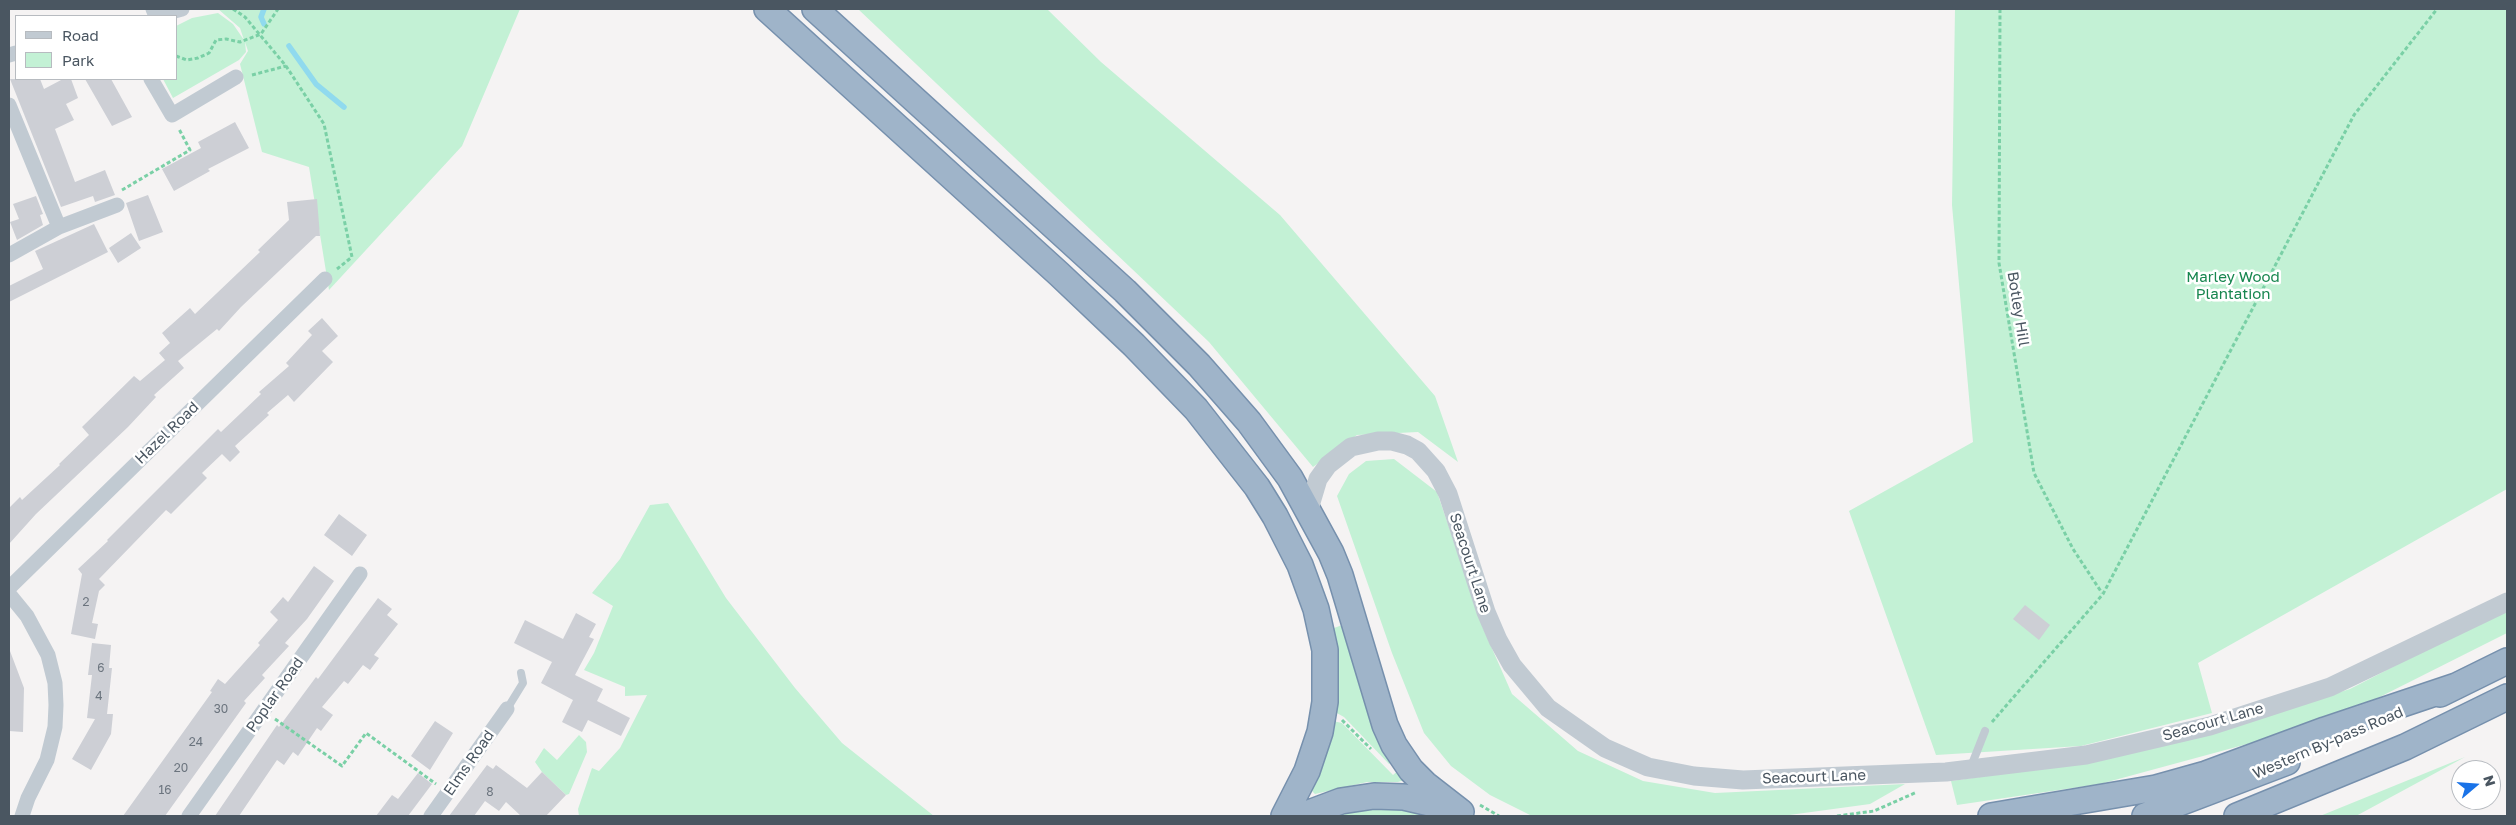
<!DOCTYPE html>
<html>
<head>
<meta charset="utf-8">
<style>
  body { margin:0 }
  #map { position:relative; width:2516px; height:825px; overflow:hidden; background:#f5f3f3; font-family:"Golos Text",sans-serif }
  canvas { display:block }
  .frame { position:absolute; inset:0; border:10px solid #4a5661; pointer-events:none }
  .legend { position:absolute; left:15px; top:15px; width:162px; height:65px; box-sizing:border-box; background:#fff; border:1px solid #b7bbc0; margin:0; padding:6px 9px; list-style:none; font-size:15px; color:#4a5661 }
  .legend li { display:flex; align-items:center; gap:10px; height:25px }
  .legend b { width:25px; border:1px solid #b7bbc0 }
  .north { position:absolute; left:2451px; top:760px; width:50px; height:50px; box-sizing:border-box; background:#fff; border:1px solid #b7bbc0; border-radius:50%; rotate:72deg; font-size:14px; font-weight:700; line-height:20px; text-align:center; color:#4a5661 }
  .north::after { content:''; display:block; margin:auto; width:18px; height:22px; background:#1a73e8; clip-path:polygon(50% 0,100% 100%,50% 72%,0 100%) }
</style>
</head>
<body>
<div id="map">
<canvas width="2516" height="825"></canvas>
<div class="frame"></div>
<ul class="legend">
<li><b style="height:6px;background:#c1cad2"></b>Road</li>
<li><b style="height:14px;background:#c3f1d5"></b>Park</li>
</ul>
<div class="north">N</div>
</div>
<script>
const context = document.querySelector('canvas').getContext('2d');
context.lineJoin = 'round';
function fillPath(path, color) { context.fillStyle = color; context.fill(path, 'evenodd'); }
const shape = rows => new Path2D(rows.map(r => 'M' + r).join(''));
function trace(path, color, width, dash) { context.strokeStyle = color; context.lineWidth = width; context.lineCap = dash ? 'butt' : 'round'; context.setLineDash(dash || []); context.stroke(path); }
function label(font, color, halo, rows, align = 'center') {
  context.font = font + ' "Golos Text",sans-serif'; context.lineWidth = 5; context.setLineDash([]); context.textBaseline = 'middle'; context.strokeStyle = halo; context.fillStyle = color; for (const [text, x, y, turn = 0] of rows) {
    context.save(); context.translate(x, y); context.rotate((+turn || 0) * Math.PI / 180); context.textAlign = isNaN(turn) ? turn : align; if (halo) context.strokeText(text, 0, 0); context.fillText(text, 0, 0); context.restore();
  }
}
const green = shape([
  [218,9,520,9,462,146,329,290,309,167,262,152,240,64,248,51,245,42,246,52,239,60,173,98,163,79,176,79,176,26,192,18,218,13,233,24,244,40,240,28],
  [858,9,1047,9,1101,62,1280,215,1435,396,1458,462,1418,432,1357,435,1313,467,1209,342],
  [1955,9,2507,9,2507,489,2198,663,2212,713,2081,746,1936,755,1849,511,1973,442,1952,205],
  [1394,459,1437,492,1483,628,1512,694,1578,751,1643,781,1715,793,1905,784,1870,804,1782,816,1532,816,1490,795,1451,766,1424,733,1392,653,1337,496,1349,474,1366,461],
  [668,503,726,598,795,688,842,743,934,816,579,816,578,809,592,768,599,771,620,748,647,695,625,696,625,687,584,670,594,653,613,606,592,593,620,559,650,505],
  [2507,608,2507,633,2332,721,2100,784,1957,805,1951,781,2079,763,2228,726,2350,689],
  [1348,623,1395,759,1389,764,1344,717,1335,712,1338,683,1334,628],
  [1333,721,1342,723,1393,775,1401,768,1404,780,1398,782,1367,782,1315,794,1312,791,1313,785],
  [579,735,586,742,587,752,569,794,566,795,542,772,535,762,544,748,557,760],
  [2465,757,2356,816,2320,816],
  [1371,807,1414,811,1427,816,1329,816]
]);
const stream = shape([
  [264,24,261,17,264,9],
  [289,46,316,84,344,107]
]);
const building = shape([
  [10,79,40,79,44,89,63,79,71,79,78,98,66,104,74,120,55,129,75,182,105,170,115,195,95,202,93,196,61,207],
  [85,79,111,79,132,117,112,126],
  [235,122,249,148,208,169,210,171,174,191,162,169,201,148,198,142],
  [148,195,163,232,139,241,126,203],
  [36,196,43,214,40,215,43,225,17,240,10,222,19,219,13,204],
  [317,199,320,236,316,236,241,307,219,331,217,329,178,361,184,368,154,395,156,397,128,427,36,514,9,544,9,508,20,497,22,500,60,465,59,464,89,435,82,427,134,376,140,381,165,360,159,353,170,343,162,333,190,308,195,314,260,252,258,250,289,220,287,202],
  [94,224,108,252,9,302,9,286,43,269,35,251],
  [131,233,141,248,118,263,109,248],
  [322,318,338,336,322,351,333,362,294,402,288,395,267,413,269,415,235,446,240,452,230,462,222,454,202,473,207,478,171,514,166,510,99,579,105,585,99,591,92,623,98,624,95,639,71,634,82,574,78,569,108,541,107,540,218,429,221,432,261,394,259,392,289,366,286,363,312,335,308,331],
  [339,514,367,535,352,556,324,535],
  [314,566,334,581,307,619,285,643,289,646,262,675,265,678,244,701,246,703,165,816,123,816,212,692,210,691,218,679,225,684,260,645,258,643,278,620,270,612,283,597,288,602],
  [378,598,392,609,387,615,398,624,374,655,379,658,370,670,363,665,348,684,344,681,322,707,333,715,321,731,317,728,298,756,293,752,284,765,277,760,239,816,215,816,277,725,279,727,316,677,318,679],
  [2025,605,2050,625,2039,640,2013,619],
  [576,613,596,624,589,637,594,639,575,675,603,689,597,701,630,718,621,736,588,720,582,732,562,722,573,700,541,683,552,662,514,643,525,620,563,639],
  [92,643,111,645,109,668,112,668,107,714,113,714,111,734,91,770,72,759,95,719,87,718,92,675,88,675],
  [10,651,24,688,23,732,9,731],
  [435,721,453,733,430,770,411,756],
  [487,765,493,769,496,765,527,788,542,772,566,795,546,816,521,816,506,802,499,811,485,801,474,816,449,816],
  [418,773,432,784,408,816,376,816,392,795,398,799]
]);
const path = shape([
  [233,9,245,17,286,66,324,124,352,257,337,269],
  [2000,9,1999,263,2034,473,2073,549,2102,593],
  [176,56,187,60,198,58,209,53,216,40,226,39,240,42,261,34,278,9],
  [252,75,286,66],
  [122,190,190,150,179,129],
  [275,719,342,766,366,733,436,784],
  [1342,720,1371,749],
  [1992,722,2103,594,2354,115,2437,9],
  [1480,805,1499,816],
  [1837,816,1874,811,1917,792]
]);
const service = shape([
  [507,709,523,683,521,673],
  [1970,769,1985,731]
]);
const minor = shape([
  [153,9,156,16,182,9],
  [9,55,16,53],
  [151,79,172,115,236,77],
  [9,105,59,227],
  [9,255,59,227,117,205],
  [9,588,325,279],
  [9,594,27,616,48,655,55,683,56,705,55,727,47,760,28,798,22,816],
  [189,816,360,574],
  [431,816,507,709]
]);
const tertiary = shape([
  [1309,509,1318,479,1328,465,1351,447,1378,441,1392,441,1407,445,1418,451,1436,471,1448,494,1486,612,1498,640,1512,665,1548,708,1605,748,1648,767,1694,776,1743,780,1946,772,2086,755,2210,726,2330,687,2507,602]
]);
const trunk = shape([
  [767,9,1059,274,1134,345,1196,409,1257,487,1275,516,1300,565,1316,609,1325,650,1325,702,1320,732,1307,771,1284,816],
  [815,9,1125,291,1199,365,1249,422,1290,478,1331,553,1340,575,1385,725,1394,745,1411,770,1425,784,1461,812],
  [2440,694,2507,661],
  [1301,816,1341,801,1374,796,1404,797,1447,807],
  [1991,816,2156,788,2206,774,2325,730,2456,686],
  [2145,816,2287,762],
  [2237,816,2405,747,2507,697]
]);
const numberNames = [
  ["2",86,602],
  ["6",101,668],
  ["4",99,696],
  ["30",221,709],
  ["24",196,742],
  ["20",181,768],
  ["16",165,790],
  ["8",490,792]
];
const parkNames = [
  ["Marley Wood",2233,277],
  ["Plantation",2233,294]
];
const streetNames = [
  ["Botley Hill",2018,309,81],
  ["Hazel Road",167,433,-44],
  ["Seacourt Lane",1470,563,72],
  ["Poplar Road",275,695,-55],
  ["Seacourt Lane",2213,722,-16],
  ["Western By-pass Road",2328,743,-23],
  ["Elms Road",469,763,-55],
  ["Seacourt Lane",1814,777,-2]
];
fillPath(green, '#c3f1d5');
trace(stream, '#90daee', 5.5);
fillPath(building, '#cdcfd5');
trace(trunk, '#7690ad', 28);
trace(path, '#7ad0a6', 3, [4, 2.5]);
trace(service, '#c1cad2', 8);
trace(minor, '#c1cad2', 15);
trace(tertiary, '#c1cad2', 19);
trace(trunk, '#9fb4c9', 25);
label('12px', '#6b747e', null, numberNames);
label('15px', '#17864f', '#fff', parkNames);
label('15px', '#4a5661', '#fff', streetNames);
</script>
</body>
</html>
